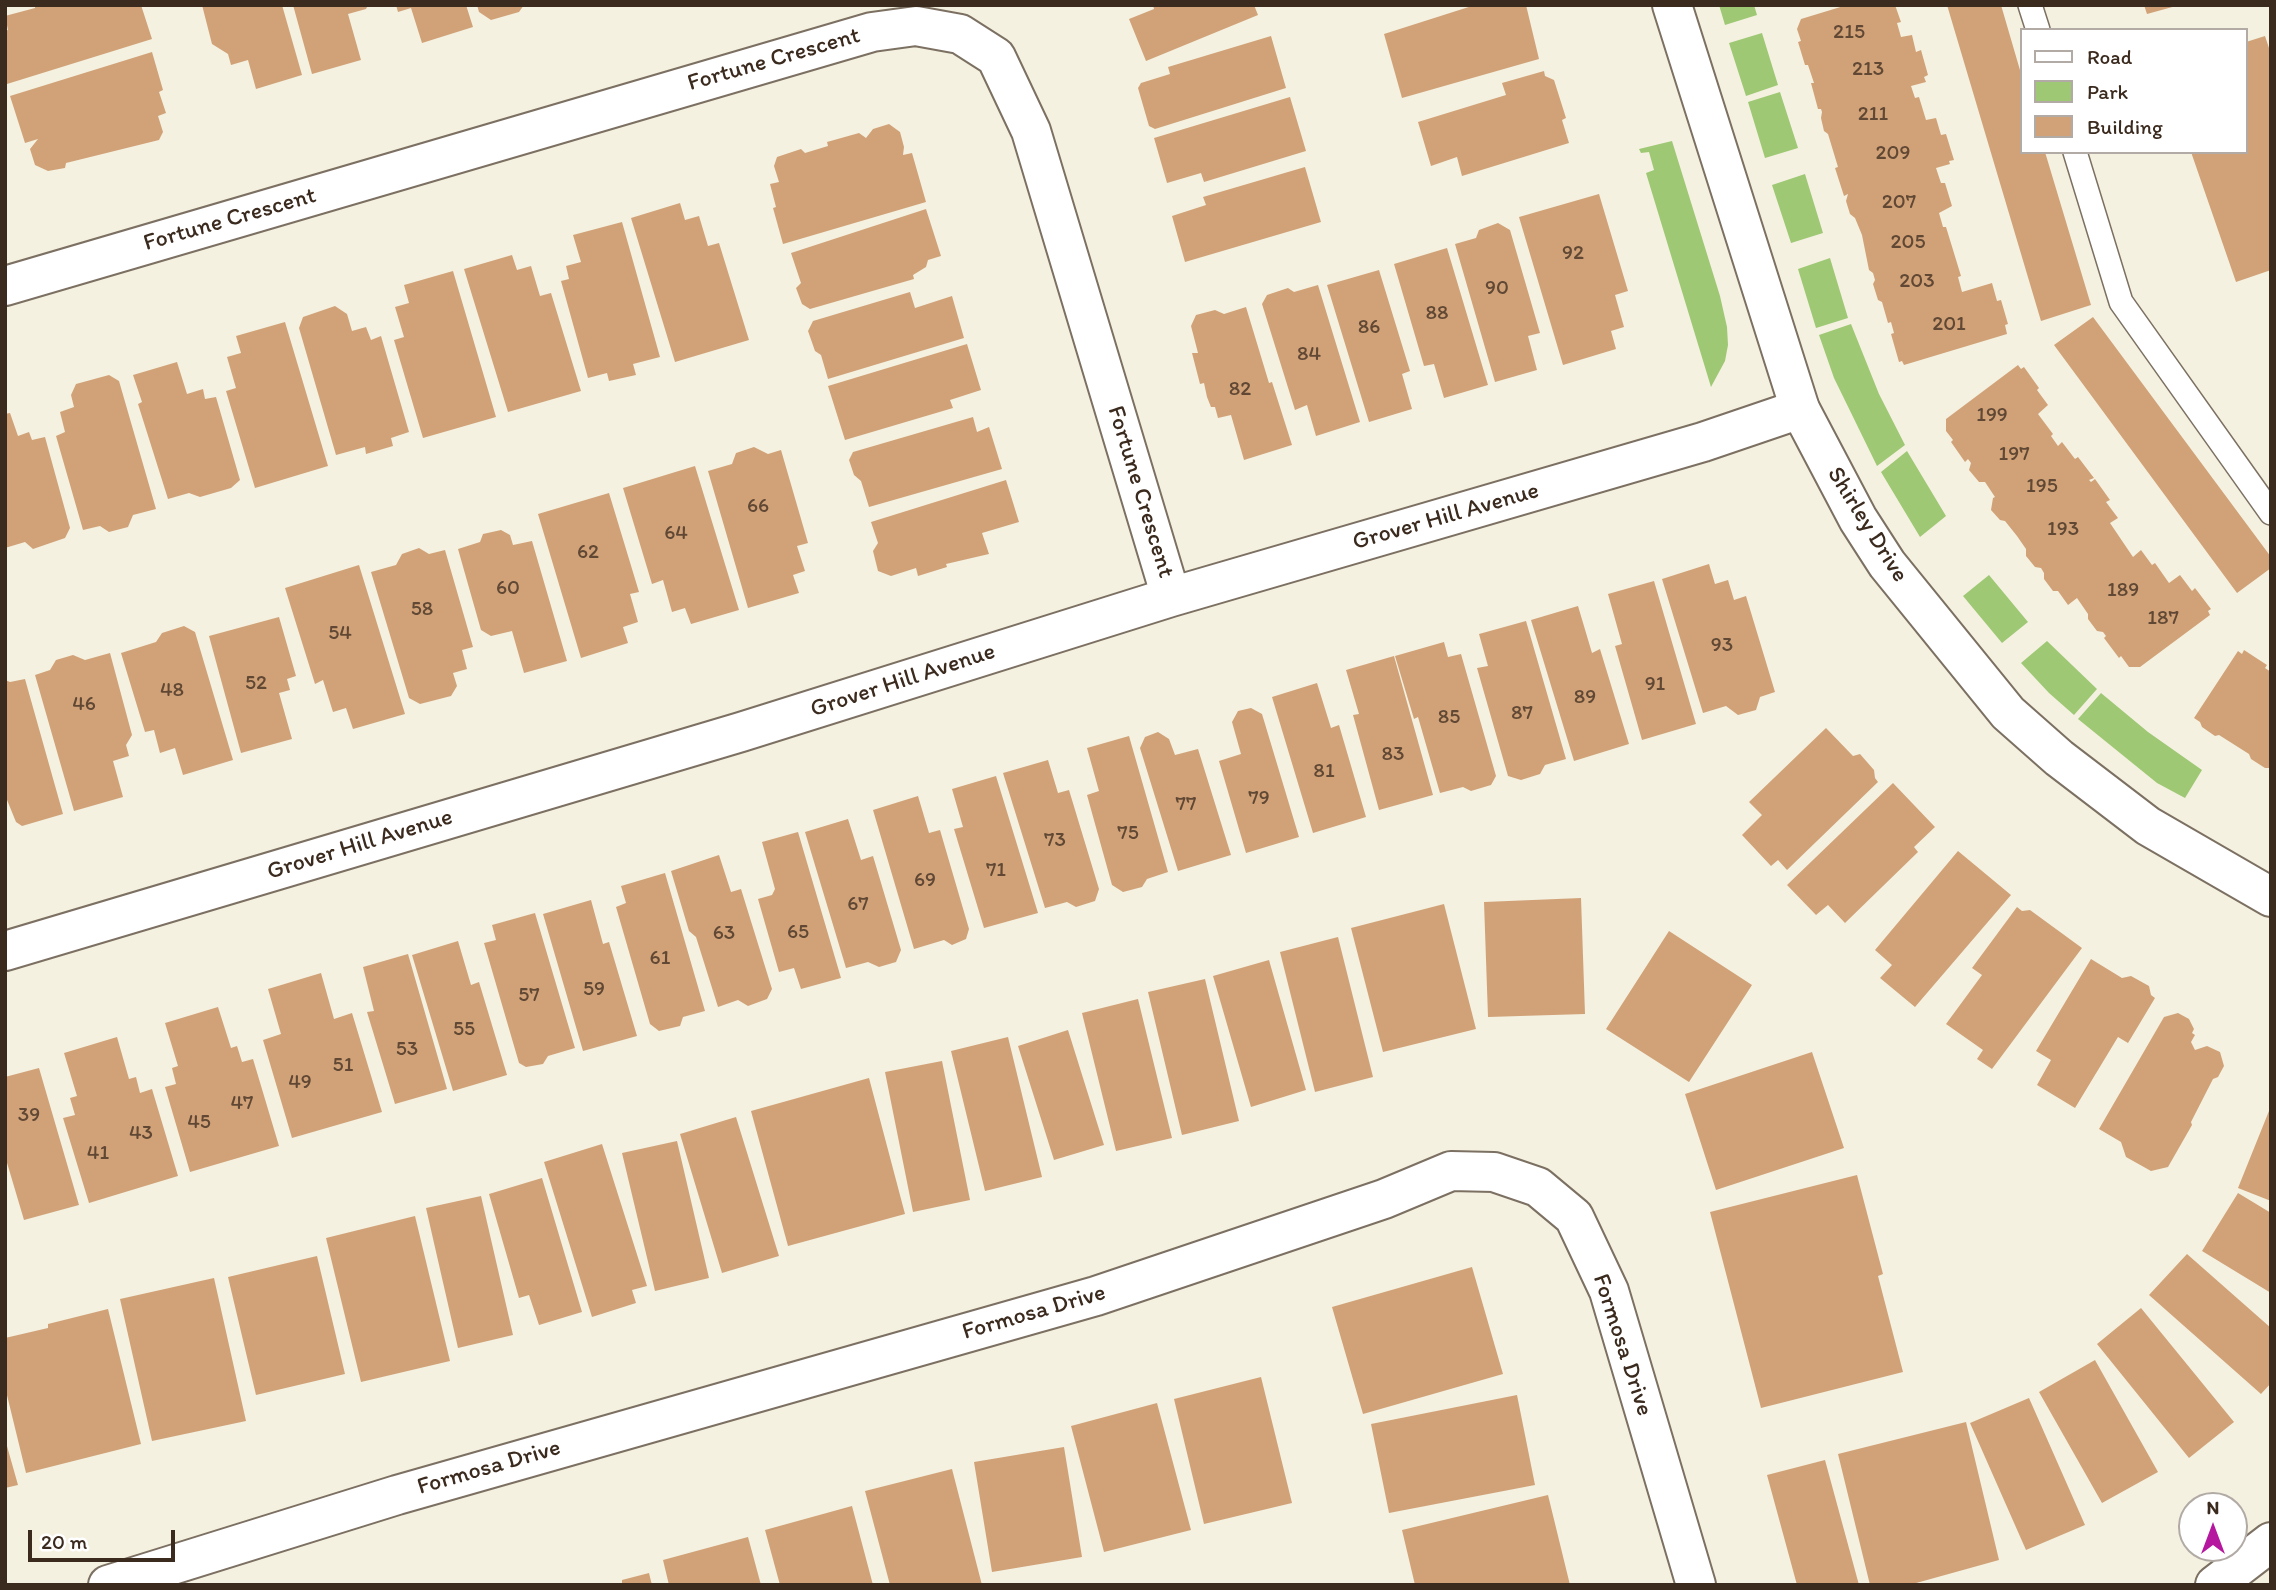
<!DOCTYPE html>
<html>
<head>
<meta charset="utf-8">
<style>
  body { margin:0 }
  #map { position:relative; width:2276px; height:1590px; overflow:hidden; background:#f4f1e0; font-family:Itim,sans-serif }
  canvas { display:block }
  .frame { position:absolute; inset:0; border:7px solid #3b2a1e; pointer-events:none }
  .legend { position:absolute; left:2020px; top:28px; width:228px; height:126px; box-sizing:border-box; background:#fff; border:2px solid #b1aaa5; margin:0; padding:9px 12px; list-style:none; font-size:21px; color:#3b2a1e }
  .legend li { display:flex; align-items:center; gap:14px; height:35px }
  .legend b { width:35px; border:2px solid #b1aaa5 }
  .north { position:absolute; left:2178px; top:1492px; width:70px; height:70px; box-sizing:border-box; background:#fff; border:2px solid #b1aaa5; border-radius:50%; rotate:0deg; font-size:19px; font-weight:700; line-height:28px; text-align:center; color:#3b2a1e }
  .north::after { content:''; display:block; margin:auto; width:24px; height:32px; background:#b5179e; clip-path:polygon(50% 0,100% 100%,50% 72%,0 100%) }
  .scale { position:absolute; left:28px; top:1530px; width:147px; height:32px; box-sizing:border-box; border:4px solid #3b2a1e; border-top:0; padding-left:9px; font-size:21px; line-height:24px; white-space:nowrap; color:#3b2a1e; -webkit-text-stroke:5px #fff; paint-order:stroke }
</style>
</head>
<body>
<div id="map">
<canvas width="2276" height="1590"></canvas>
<div class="frame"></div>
<ul class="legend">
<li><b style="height:9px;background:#fff"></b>Road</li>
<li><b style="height:19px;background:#9fc875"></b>Park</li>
<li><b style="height:19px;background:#d1a278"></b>Building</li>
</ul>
<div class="north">N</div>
<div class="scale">20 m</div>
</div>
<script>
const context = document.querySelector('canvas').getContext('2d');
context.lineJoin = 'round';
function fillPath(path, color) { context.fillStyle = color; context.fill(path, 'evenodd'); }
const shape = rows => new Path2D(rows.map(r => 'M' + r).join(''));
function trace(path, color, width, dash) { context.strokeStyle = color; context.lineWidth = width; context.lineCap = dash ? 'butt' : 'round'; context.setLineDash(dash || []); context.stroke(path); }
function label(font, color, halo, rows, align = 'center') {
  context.font = font + ' Itim,sans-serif'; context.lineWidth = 5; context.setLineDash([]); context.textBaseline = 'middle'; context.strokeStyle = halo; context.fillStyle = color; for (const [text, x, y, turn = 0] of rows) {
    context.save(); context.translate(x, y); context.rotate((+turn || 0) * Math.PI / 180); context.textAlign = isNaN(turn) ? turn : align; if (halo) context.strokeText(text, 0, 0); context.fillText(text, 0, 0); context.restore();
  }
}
const green = shape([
  [1719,5,1754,5,1757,15,1725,25],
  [1762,33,1778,85,1746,96,1729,43],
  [1780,92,1798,148,1765,158,1748,102],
  [1672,141,1720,296,1727,327,1728,345,1725,361,1711,387,1646,173,1654,170,1649,152,1641,153,1639,149],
  [1805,174,1823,233,1791,243,1772,185],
  [1830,258,1848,318,1816,328,1798,269],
  [1851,324,1879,394,1905,445,1877,466,1834,378,1819,335],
  [1907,451,1946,516,1920,537,1881,472],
  [1989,575,2028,622,2002,643,1963,596],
  [2047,641,2097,689,2074,715,2049,693,2021,663],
  [2101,693,2148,732,2202,770,2185,798,2157,783,2078,719]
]);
const building = shape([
  [35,5,141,5,152,39,7,84,5,31,8,30,5,16,35,8],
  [202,5,282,5,302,75,256,89,248,60,231,65,228,54,212,44],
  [293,5,368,5,366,9,348,14,361,60,312,74],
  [396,5,466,5,473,27,422,43,411,8,398,12],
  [477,5,524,5,519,12,491,20,479,12],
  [1153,5,1254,5,1258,15,1146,61,1129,19,1154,9],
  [1475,5,1526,5,1539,59,1402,98,1384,34],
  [1847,5,1895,5,1901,22,1897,23,1901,37,1912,35,1916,52,1921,50,1928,75,1924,77,1926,82,1911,86,1915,98,1919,97,1926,120,1936,118,1941,135,1946,134,1954,160,1949,161,1950,164,1936,168,1941,183,1945,183,1952,206,1939,213,1943,227,1946,227,1961,276,1958,277,1962,292,1992,283,1997,301,2001,300,2008,324,2005,325,2007,334,1904,365,1902,361,1899,362,1891,334,1894,333,1891,322,1888,323,1882,302,1878,300,1873,284,1875,280,1873,273,1869,270,1862,235,1855,218,1850,214,1846,201,1848,194,1844,196,1835,168,1838,167,1828,134,1824,131,1821,118,1822,112,1821,109,1818,109,1811,83,1814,83,1808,65,1805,65,1798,42,1801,41,1797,29,1801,19],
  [1947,5,2001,5,2022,77,2022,152,2045,152,2091,305,2041,321],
  [2144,5,2175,5,2176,6,2147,14],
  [1271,36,1286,88,1155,129,1149,126,1138,88,1141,83,1170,74,1168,67],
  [2265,36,2271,54,2271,270,2236,282,2191,152,2246,152,2246,42],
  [152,52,163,90,159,92,166,113,158,116,163,132,159,140,66,163,65,168,48,171,35,165,30,149,38,139,25,143,10,96],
  [1544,71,1545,76,1554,80,1566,118,1562,120,1569,143,1462,176,1457,157,1431,166,1418,122,1506,95,1502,83],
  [1290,97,1306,151,1204,182,1201,173,1167,183,1154,138],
  [889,124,900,132,904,147,903,155,912,153,926,202,783,244,773,208,776,207,770,184,779,182,774,166,777,157,801,149,805,153,828,146,827,142,859,133,866,138,873,129],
  [1305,167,1321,222,1185,262,1172,216,1206,205,1203,197],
  [1599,194,1628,291,1615,295,1624,327,1611,331,1616,349,1563,365,1519,217],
  [680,203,685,220,699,216,708,246,719,243,749,340,675,362,631,218],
  [926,209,941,256,928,260,926,267,913,275,914,279,810,309,802,304,796,288,801,283,791,253],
  [622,222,660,357,633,364,636,375,609,381,607,373,588,378,561,281,569,279,566,266,581,262,573,235],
  [1498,223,1510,230,1540,333,1528,336,1537,370,1495,382,1455,244,1476,238,1479,230],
  [1447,248,1488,385,1444,398,1434,364,1424,366,1394,264],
  [512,255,517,270,531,266,540,296,551,293,581,391,508,412,464,269],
  [1379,270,1410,371,1402,374,1412,409,1369,422,1327,285],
  [453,271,496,417,423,438,394,340,404,337,395,307,409,303,404,285],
  [1318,285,1360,422,1316,436,1307,405,1295,410,1262,304,1267,295,1288,288,1294,292],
  [910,292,915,308,952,296,964,338,828,379,821,355,815,351,808,331,813,321],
  [335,306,347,314,352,331,366,327,371,340,381,336,409,432,391,438,393,446,366,454,365,447,336,455,299,328,303,317],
  [1246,307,1269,383,1272,382,1292,445,1244,460,1231,415,1218,418,1215,407,1211,407,1207,397,1204,383,1200,384,1192,353,1198,353,1191,326,1196,315,1215,310,1224,314],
  [2093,317,2271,557,2271,568,2237,593,2054,345],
  [285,322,328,466,255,488,226,391,236,388,227,357,241,353,236,336],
  [967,344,981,390,950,400,953,408,845,440,828,386],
  [177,362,187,394,203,389,205,399,216,397,240,480,231,488,200,497,189,493,168,499,138,404,142,402,133,375],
  [2018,365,2021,369,2024,367,2039,388,2037,390,2048,405,2038,414,2053,434,2051,436,2058,446,2062,442,2075,459,2078,457,2094,478,2089,480,2091,482,2095,479,2110,500,2106,502,2118,518,2110,523,2133,557,2141,550,2152,565,2155,563,2169,583,2180,575,2192,591,2195,588,2211,609,2208,611,2210,615,2140,667,2129,667,2121,656,2119,658,2104,638,2106,636,2103,632,2097,631,2088,619,2088,614,2077,598,2068,605,2058,591,2053,591,2044,579,2044,573,2041,568,2035,567,2026,556,2026,549,2017,536,2005,521,2000,520,1991,510,1993,498,1995,497,1985,482,1979,482,1969,470,1971,463,1968,459,1965,462,1951,442,1953,440,1946,431,1946,419],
  [109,375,119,381,156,509,133,515,128,527,109,532,100,526,83,530,56,436,65,432,60,412,74,407,71,395,76,384],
  [10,413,18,436,29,432,32,440,45,437,70,528,65,538,33,549,25,542,5,548,5,414],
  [973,417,977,432,989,427,1002,469,869,507,861,481,854,475,849,460,853,452],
  [754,447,768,454,781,450,808,543,797,546,805,571,793,575,799,593,748,608,708,471,732,464,736,453],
  [695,466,739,610,691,624,685,608,672,612,663,580,652,584,623,488],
  [1006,480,1019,522,982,533,989,554,946,564,947,567,918,576,916,568,891,576,878,571,873,551,878,543,871,522],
  [609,493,639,592,630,594,638,622,623,627,628,643,581,658,538,514],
  [501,530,510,535,513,545,532,541,567,661,524,673,512,631,491,636,481,630,458,549,480,542,483,534],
  [419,548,429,554,445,550,473,647,462,650,467,669,453,673,457,686,451,696,420,704,409,698,371,572,396,565,402,554],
  [1709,564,1715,584,1728,580,1734,600,1746,596,1775,692,1760,697,1756,710,1738,715,1726,706,1703,713,1662,579],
  [359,565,405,714,353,729,346,708,333,712,323,680,315,684,285,588],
  [1654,581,1696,724,1642,740,1615,646,1622,644,1608,594],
  [1578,606,1592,653,1600,649,1629,744,1574,761,1531,620],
  [279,617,296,676,287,679,290,690,279,693,292,739,241,753,209,636],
  [1526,621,1566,759,1545,765,1540,774,1521,780,1508,776,1477,668,1488,666,1479,634],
  [184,626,195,632,233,760,183,775,175,748,160,753,154,730,145,732,121,653,156,642,162,633],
  [1444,642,1448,657,1461,654,1496,776,1491,785,1471,791,1463,787,1440,793,1418,717,1414,719,1395,656],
  [2244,650,2267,665,2265,668,2271,672,2271,768,2265,768,2251,759,2249,754,2219,735,2215,736,2202,727,2200,722,2194,718,2238,651,2242,654],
  [110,653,132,735,126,745,129,756,113,761,123,797,74,811,35,675,50,670,56,660,73,655,85,660],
  [1394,656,1433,795,1379,810,1353,715,1359,714,1346,670],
  [25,679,63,814,22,826,16,822,5,795,5,680,10,682],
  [1317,683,1331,728,1339,725,1366,817,1313,833,1272,697],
  [1251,708,1262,714,1299,837,1246,853,1219,761,1241,754,1232,722,1238,711],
  [1826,728,1853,756,1860,754,1874,770,1875,778,1878,782,1787,870,1778,860,1771,866,1742,835,1762,815,1749,802],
  [1158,732,1169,739,1175,755,1198,749,1231,855,1178,871,1140,748,1145,737],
  [1129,736,1168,872,1147,879,1142,887,1123,892,1112,885,1087,795,1099,791,1087,748],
  [1048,760,1058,793,1069,790,1099,889,1095,901,1076,907,1067,902,1045,908,1003,773],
  [996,776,1038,913,984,928,954,829,963,827,952,789],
  [1893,783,1935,827,1914,847,1918,852,1845,923,1828,905,1816,915,1787,885],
  [918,796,929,833,940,830,969,929,966,939,952,945,944,940,914,949,873,810],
  [848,819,861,860,873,856,901,950,896,962,879,967,868,962,846,968,805,832],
  [798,832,841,978,801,989,794,968,779,972,758,899,772,895,775,889,762,842],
  [1958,851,2011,895,1915,1007,1880,978,1892,965,1875,950],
  [719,855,731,892,741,889,772,989,767,999,748,1006,738,1000,718,1007,696,937,689,931,671,871],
  [665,873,705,1011,683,1017,680,1026,659,1031,650,1024,616,907,626,903,621,886],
  [1581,898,1585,1014,1488,1017,1484,902],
  [591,900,603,944,609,942,637,1036,583,1051,543,914],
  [1444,904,1476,1029,1383,1052,1351,928],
  [2017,907,2022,911,2030,910,2082,948,1992,1069,1977,1059,1983,1050,1946,1024,1982,975,1972,968],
  [535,913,575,1048,548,1056,543,1064,526,1067,519,1063,484,943,496,940,492,925],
  [1669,931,1752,985,1689,1082,1606,1029],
  [1338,937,1373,1077,1315,1092,1280,952],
  [458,941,471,985,479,982,507,1075,453,1091,412,955],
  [408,954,447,1089,395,1104,367,1012,374,1011,363,967],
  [2091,959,2122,978,2131,976,2149,986,2151,995,2155,998,2128,1043,2118,1037,2075,1108,2037,1085,2051,1060,2036,1051],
  [1269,960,1306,1090,1251,1107,1213,976],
  [321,973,334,1019,352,1013,382,1112,292,1138,263,1040,281,1034,268,989],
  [1205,979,1239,1121,1182,1135,1148,992],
  [1138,999,1172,1138,1116,1151,1082,1013],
  [218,1007,231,1048,237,1046,242,1062,253,1059,279,1146,190,1172,165,1087,176,1084,172,1068,178,1066,165,1023],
  [2178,1013,2189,1019,2194,1029,2192,1033,2195,1035,2191,1042,2195,1050,2207,1046,2220,1052,2224,1066,2218,1077,2213,1079,2191,1122,2192,1125,2168,1167,2151,1171,2126,1157,2121,1142,2099,1129,2164,1017],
  [1068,1030,1104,1145,1054,1160,1018,1046],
  [117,1037,129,1079,136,1077,140,1093,152,1089,178,1176,89,1203,63,1118,75,1115,70,1098,77,1096,64,1053],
  [1008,1037,1042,1177,985,1191,951,1051],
  [1812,1052,1844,1148,1716,1190,1685,1094],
  [942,1061,970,1200,913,1212,885,1072],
  [39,1068,79,1205,24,1220,5,1156,5,1077],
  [869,1078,905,1214,788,1246,751,1111],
  [2271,1106,2271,1201,2238,1188],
  [736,1117,779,1256,722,1273,680,1134],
  [677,1141,709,1278,655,1291,622,1153],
  [602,1144,647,1286,632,1290,636,1303,592,1317,544,1162],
  [1857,1175,1883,1274,1878,1276,1903,1372,1761,1408,1710,1212],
  [542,1178,582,1312,539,1325,529,1295,519,1298,489,1194],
  [2238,1193,2271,1213,2271,1293,2202,1251],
  [481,1196,513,1335,458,1348,426,1208],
  [415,1216,450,1361,361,1382,326,1238],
  [2187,1254,2271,1328,2271,1383,2261,1394,2149,1295],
  [317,1256,345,1374,256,1395,228,1277],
  [1472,1267,1503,1374,1363,1414,1332,1307],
  [214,1278,246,1421,152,1441,120,1299],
  [2141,1308,2234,1422,2189,1458,2097,1344],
  [108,1309,141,1444,26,1473,5,1387,5,1338,48,1328,48,1324],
  [2095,1360,2158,1472,2102,1503,2039,1392],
  [1261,1377,1292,1503,1204,1524,1174,1399],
  [1517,1395,1535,1485,1389,1513,1371,1424],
  [2029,1398,2085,1525,2026,1550,1970,1423],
  [1157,1403,1191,1530,1104,1552,1071,1426],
  [1966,1422,1999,1560,1909,1585,1870,1585,1838,1454],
  [5,1439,18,1485,5,1488],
  [1064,1447,1082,1557,992,1572,974,1462],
  [1825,1460,1859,1585,1797,1585,1767,1475],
  [952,1469,982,1585,890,1585,865,1491],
  [1548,1495,1570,1585,1415,1585,1402,1530],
  [852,1506,873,1585,780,1585,765,1530],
  [748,1537,761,1585,669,1585,663,1560],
  [649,1573,652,1585,622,1585,622,1580]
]);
const service = shape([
  [2030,5,2038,30],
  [2075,152,2121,302,2271,513]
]);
const minor = shape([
  [5,286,872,32,916,26,960,34,996,57,1031,131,1171,597],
  [5,951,741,732,1171,597,1703,442,1800,409],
  [108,1585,397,1495,1096,1296,1384,1199,1451,1171,1494,1172,1538,1187,1574,1217,1609,1291,1696,1585],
  [2215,1585,2271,1542]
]);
const tertiary = shape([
  [1672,5,1800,409,1858,519,1887,564,2008,713,2059,758,2148,826,2271,897]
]);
const numberNames = [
  ["215",1849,33],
  ["213",1868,70],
  ["211",1873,115],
  ["209",1893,154],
  ["207",1899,203],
  ["205",1908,243],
  ["92",1573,254],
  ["203",1917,282],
  ["90",1497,289],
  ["88",1437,314],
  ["201",1949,325],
  ["86",1369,328],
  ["84",1309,355],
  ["82",1240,390],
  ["199",1992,416],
  ["197",2014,455],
  ["195",2042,487],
  ["66",758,507],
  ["193",2063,530],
  ["64",676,534],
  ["62",588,553],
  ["60",508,589],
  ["189",2123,591],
  ["58",422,610],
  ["187",2163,619],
  ["54",340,634],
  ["93",1722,646],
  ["52",256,684],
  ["91",1655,685],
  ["48",172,691],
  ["89",1585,698],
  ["46",84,705],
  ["87",1522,714],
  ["85",1449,718],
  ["83",1393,755],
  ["81",1324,772],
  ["79",1259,799],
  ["77",1186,805],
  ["75",1128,834],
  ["73",1055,841],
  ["71",996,871],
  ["69",925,881],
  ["67",858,905],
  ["65",798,933],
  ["63",724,934],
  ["61",660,959],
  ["59",594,990],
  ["57",529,996],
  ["55",464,1030],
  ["53",407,1050],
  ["51",343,1066],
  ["49",300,1083],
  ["47",242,1104],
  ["39",29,1116],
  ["45",199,1123],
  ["43",141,1134],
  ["41",98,1154]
];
const streetNames = [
  ["Fortune Crescent",774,60,-16],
  ["Fortune Crescent",230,220,-16],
  ["Fortune Crescent",1140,492,73],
  ["Grover Hill Avenue",1446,517,-16],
  ["Shirley Drive",1867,525,58],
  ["Grover Hill Avenue",903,681,-18],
  ["Grover Hill Avenue",360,845,-17],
  ["Formosa Drive",1034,1313,-16],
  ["Formosa Drive",1622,1345,72],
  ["Formosa Drive",489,1468,-16]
];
fillPath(green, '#9fc875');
fillPath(building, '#d1a278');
trace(service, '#7c7062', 26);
trace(minor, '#7c7062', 42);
trace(tertiary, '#7c7062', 42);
trace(service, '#fff', 23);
trace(minor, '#fff', 38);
trace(tertiary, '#fff', 38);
label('21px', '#604834', null, numberNames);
label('24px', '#3b2a1e', '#fff', streetNames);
</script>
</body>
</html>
